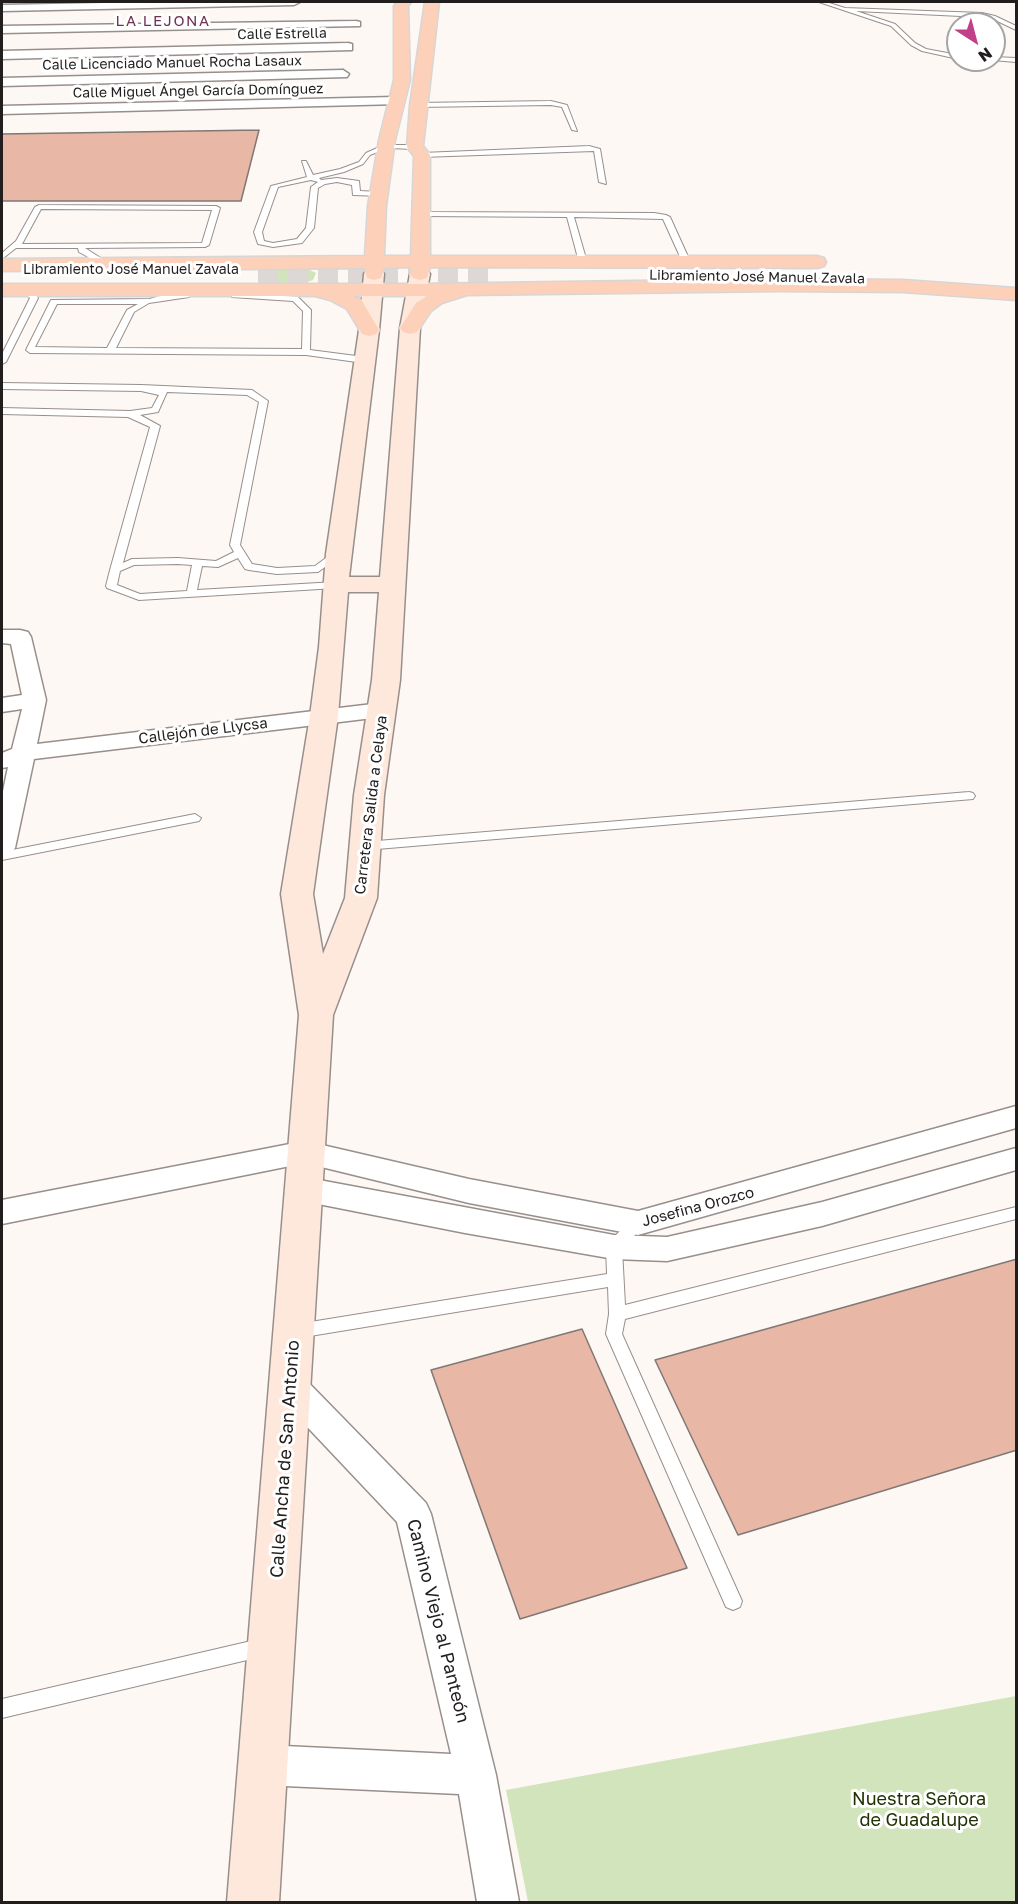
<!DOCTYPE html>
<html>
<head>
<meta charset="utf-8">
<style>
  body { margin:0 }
  #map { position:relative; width:1018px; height:1904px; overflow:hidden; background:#fef8f5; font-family:"Golos Text",sans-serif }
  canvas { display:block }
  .frame { position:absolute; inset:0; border:3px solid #211e1d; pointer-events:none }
  .north { position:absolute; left:946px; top:12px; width:60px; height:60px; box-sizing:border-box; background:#fff; border:2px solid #a6a5a5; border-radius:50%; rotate:144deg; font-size:16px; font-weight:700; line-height:24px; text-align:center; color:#211e1d }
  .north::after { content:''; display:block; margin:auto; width:21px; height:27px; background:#c14088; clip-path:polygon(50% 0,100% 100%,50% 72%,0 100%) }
</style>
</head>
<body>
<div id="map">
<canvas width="1018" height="1904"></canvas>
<div class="frame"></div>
<div class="north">N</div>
</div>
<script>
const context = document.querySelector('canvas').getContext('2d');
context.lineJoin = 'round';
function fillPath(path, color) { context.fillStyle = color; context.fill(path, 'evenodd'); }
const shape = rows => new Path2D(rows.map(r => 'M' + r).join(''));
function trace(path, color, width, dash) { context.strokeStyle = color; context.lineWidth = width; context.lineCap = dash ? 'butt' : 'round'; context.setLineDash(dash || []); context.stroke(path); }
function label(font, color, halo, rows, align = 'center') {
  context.font = font + ' "Golos Text",sans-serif'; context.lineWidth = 6; context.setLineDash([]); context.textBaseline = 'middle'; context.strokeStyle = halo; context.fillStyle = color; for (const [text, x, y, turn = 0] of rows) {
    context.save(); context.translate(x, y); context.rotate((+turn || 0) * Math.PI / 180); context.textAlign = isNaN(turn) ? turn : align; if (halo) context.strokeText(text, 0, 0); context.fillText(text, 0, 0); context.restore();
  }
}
const green = shape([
  [304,267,316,273,313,280,301,284,267,285,268,268],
  [1016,1696,1016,1902,528,1902,506,1790]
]);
const building = shape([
  [259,130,241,201,2,201,2,134,259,130],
  [1017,1259,1017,1450,738,1535,655,1360,1017,1259],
  [582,1329,687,1568,520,1619,431,1370,582,1329]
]);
const primaryTunnel = shape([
  [258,277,497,275]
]);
const lane = shape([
  [819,2,826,2,845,8,982,13,995,16,1016,26,1016,30,991,18,982,17,856,11,895,24,915,43,926,49,958,55,958,59,922,51,911,45,891,26,819,2],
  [994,57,1016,58,1016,62,992,60,994,57],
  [551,101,567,105,577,131,572,130,562,107,551,105,418,107,415,105,418,103,551,101],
  [384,145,415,145,418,147,415,149,387,148,370,155,363,164,344,172,319,178,321,180,337,178,359,181,360,191,379,192,382,192,382,196,353,195,352,185,337,182,325,184,318,188,314,228,302,243,273,247,258,244,254,232,271,186,307,177,302,161,306,161,313,175,340,169,359,162,366,153,384,145],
  [311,180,318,182,311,187,306,228,297,239,273,243,264,241,262,232,278,187,311,180],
  [589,146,600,149,606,184,599,182,594,151,422,157,419,155,422,153,589,146],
  [39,205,216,206,220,208,209,245,205,247,85,248,107,262,107,266,104,266,79,252,78,248,16,248,2,259,2,253,16,241,35,207,39,205],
  [41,209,212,210,202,243,22,244,41,209],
  [423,212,654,213,666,215,670,217,690,261,686,263,682,261,663,219,574,217,587,262,583,264,579,262,567,217,420,216,419,214,423,212],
  [23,288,29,288,38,298,6,362,2,364,2,354,30,298,22,290,23,288],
  [186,293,189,293,189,297,149,303,134,312,116,348,302,349,303,311,293,301,232,297,232,293,235,293,298,297,311,310,310,350,364,357,368,360,364,363,306,355,30,353,26,350,51,300,149,299,169,294,186,293],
  [57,304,138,304,127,310,107,348,35,347,57,304],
  [2,383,141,385,252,390,268,401,240,545,252,564,277,568,315,566,334,552,342,552,343,554,318,572,277,574,249,570,245,569,238,558,218,567,202,566,197,590,336,582,341,585,336,588,139,600,107,588,106,586,110,570,150,427,128,417,2,414,2,408,130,411,152,408,159,395,141,391,2,389,2,383],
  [167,392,247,395,259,402,230,545,234,552,216,561,178,558,132,559,123,563,160,426,140,415,158,412,167,392],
  [178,564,192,565,187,591,140,594,117,585,120,571,134,565,178,564],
  [969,792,973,793,975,796,973,799,365,850,359,846,365,842,969,792],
  [195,814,201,818,199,821,2,860,2,852,195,814],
  [1016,1207,1016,1219,625,1319,622,1334,742,1601,740,1607,733,1610,726,1607,606,1334,609,1314,608,1287,298,1338,292,1336,290,1331,292,1326,298,1324,607,1274,606,1247,608,1243,632,1219,638,1217,644,1219,646,1223,622,1249,625,1305,1016,1207],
  [264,1638,271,1641,274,1647,271,1653,264,1656,2,1718,2,1699,264,1638]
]);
const street = shape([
  [154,2,300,2,294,5,2,11,2,5,154,2],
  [356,21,360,22,360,26,2,33,2,26,356,21],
  [348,43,352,44,352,50,2,59,2,51,348,43],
  [343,70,349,74,347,77,2,86,2,78,343,70],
  [395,97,401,101,400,104,2,114,2,106,395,97],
  [2,630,20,630,28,632,31,637,46,700,37,744,381,703,389,705,392,710,389,715,381,717,34,759,15,848,11,853,2,856,2,796,8,767,2,768,2,753,12,749,22,709,2,712,2,698,22,695,11,644,2,643,2,630],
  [1016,1106,1016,1128,638,1235,469,1203,305,1163,2,1224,2,1200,305,1141,469,1179,638,1211,1016,1106],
  [1016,1148,1016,1170,822,1226,667,1261,614,1259,465,1233,303,1201,292,1197,288,1189,292,1181,303,1177,614,1235,667,1237,822,1202,1016,1148],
  [290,1372,302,1376,426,1503,431,1514,496,1775,519,1902,477,1902,459,1794,263,1785,249,1779,243,1765,249,1751,263,1745,451,1754,397,1522,278,1396,273,1386,278,1376,290,1372]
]);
const secondary = shape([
  [374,268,381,270,384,274,379,330,349,577,380,577,400,328,410,274,413,270,420,268,427,270,430,274,420,328,400,680,384,795,377,898,333,1015,279,1902,227,1902,299,1015,281,894,310,716,319,647,326,554,359,330,364,274,367,270,374,268],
  [348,592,379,592,372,680,354,795,345,898,323,954,313,894,338,716,348,592]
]);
const primary = shape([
  [397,2,411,2,408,6,410,80,395,140,386,206,384,256,411,256,414,156,407,147,410,105,425,2,439,2,423,146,430,155,430,256,817,256,824,258,826,262,824,266,817,268,430,267,427,278,420,280,413,278,410,274,411,267,384,268,381,278,374,280,367,278,365,268,2,271,2,259,365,256,368,206,379,140,394,80,394,6,397,2],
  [779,279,903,280,1016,288,1016,300,903,292,779,291,467,295,442,303,431,311,417,332,410,334,403,332,400,328,416,303,427,296,353,296,362,301,379,330,376,334,369,336,362,334,347,309,330,300,315,296,2,296,2,284,418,284,779,279]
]);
const farStreetnames = [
  ["Calle Estrella",282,34,-1],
  ["Calle Licenciado Manuel Rocha Lasaux",172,63,-1],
  ["Calle Miguel Ángel García Domínguez",198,91,-1],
  ["Libramiento José Manuel Zavala",131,270],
  ["Libramiento José Manuel Zavala",757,277,1]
];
const farQuarternames = [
  ["LA LEJONA",163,21]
];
const streetNames = [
  ["Callejón de Llycsa",203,731,-7],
  ["Carretera Salida a Celaya",371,805,-83],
  ["Josefina Orozco",698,1207,-15]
];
const nearStreetnames = [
  ["Calle Ancha de San Antonio",285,1459,-86],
  ["Camino Viejo al Panteón",438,1621,76]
];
const nearParknames = [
  ["Nuestra Señora",919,1799],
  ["de Guadalupe",919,1820]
];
fillPath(green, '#d1e4bc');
fillPath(building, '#e8b7a6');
trace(building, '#7f7875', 1.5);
trace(primaryTunnel, '#ddd7d5', 20, [20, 10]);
trace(lane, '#978f8c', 2);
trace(street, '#978f8c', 3);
trace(secondary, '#978f8c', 3);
trace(primary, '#d7d6d6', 3);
fillPath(lane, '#fff');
fillPath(street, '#fff');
fillPath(secondary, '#fee8dc');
fillPath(primary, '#fdd0b9');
label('14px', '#211e1d', '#fff', farStreetnames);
context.letterSpacing = '1.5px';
label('15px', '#723253', '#fff', farQuarternames);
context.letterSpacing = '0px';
label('15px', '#211e1d', '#fff', streetNames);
label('18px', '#211e1d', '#fff', nearStreetnames);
label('18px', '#203102', '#fff', nearParknames);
</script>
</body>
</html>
